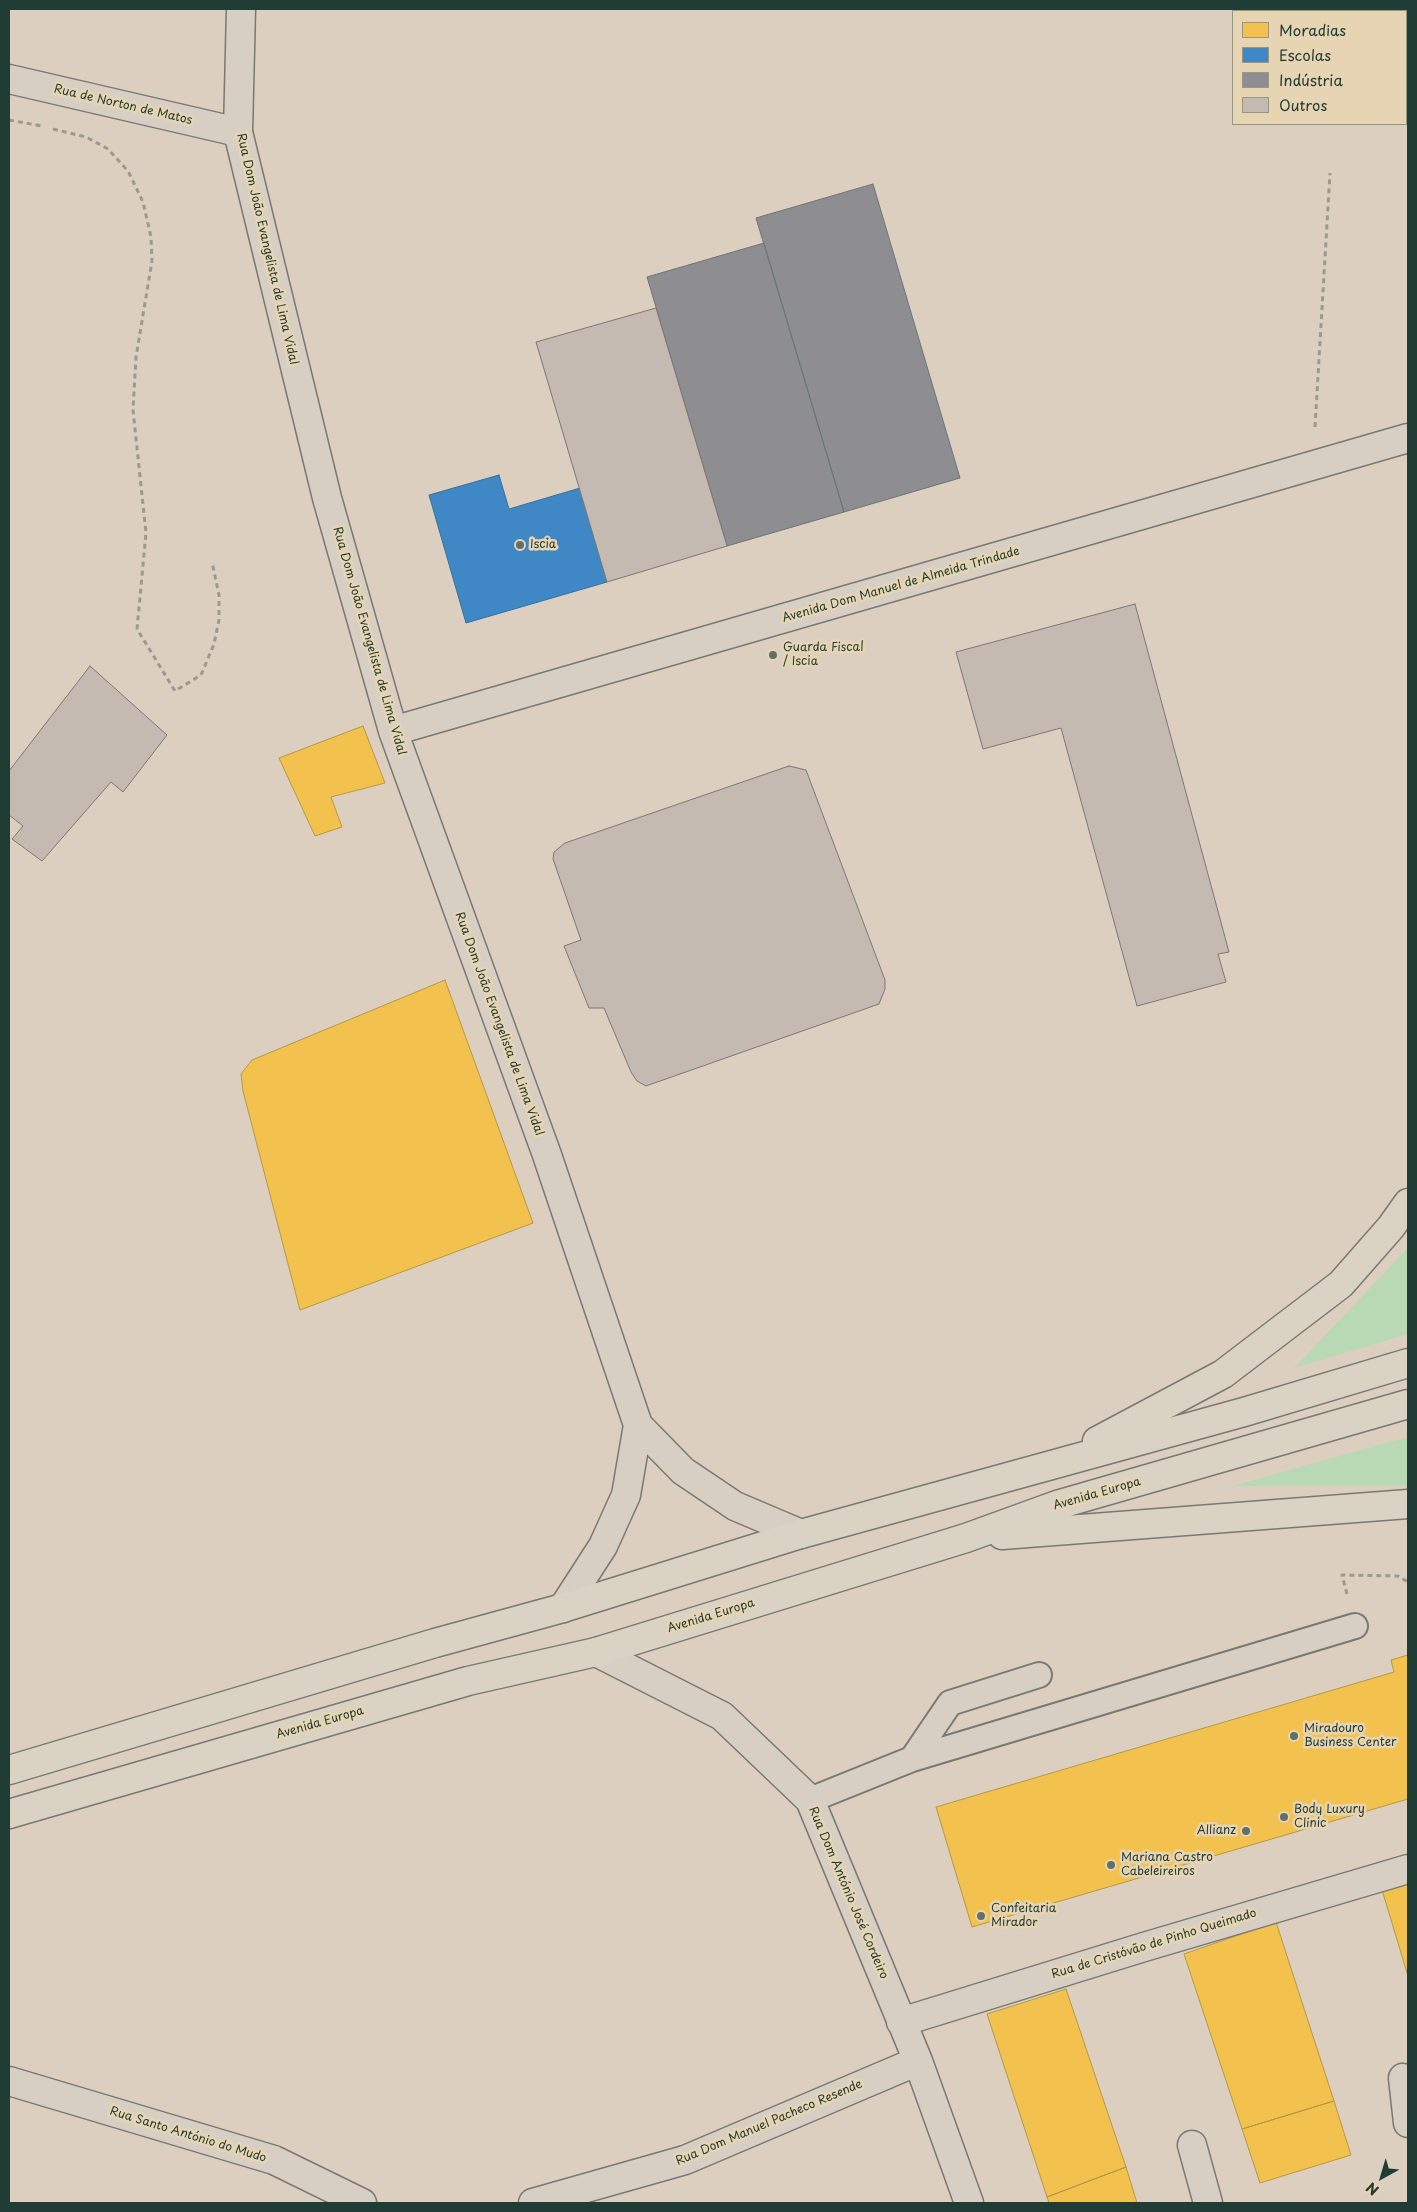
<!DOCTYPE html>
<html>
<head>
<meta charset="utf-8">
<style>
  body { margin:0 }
  #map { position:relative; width:1417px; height:2212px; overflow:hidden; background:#ddcfc0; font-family:"Playpen Sans",sans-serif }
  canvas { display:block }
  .frame { position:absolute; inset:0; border:10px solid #1f3d34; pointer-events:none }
  .legend { position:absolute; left:1232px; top:10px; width:175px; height:115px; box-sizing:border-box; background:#e7d4b2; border:1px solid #979880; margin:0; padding:6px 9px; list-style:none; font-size:15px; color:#1f3d34 }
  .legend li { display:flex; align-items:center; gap:10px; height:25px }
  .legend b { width:25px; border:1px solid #979880 }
  .north { position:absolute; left:1357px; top:2152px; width:50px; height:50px; -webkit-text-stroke:4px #e7d4b2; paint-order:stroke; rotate:219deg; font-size:14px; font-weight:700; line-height:20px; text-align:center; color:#1f3d34 }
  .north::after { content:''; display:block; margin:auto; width:18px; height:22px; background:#1f3d34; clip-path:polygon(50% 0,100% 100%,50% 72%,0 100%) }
</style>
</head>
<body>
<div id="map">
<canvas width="1417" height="2212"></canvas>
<div class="frame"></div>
<ul class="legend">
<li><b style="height:14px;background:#f2c14e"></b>Moradias</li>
<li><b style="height:14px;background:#3f88c5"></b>Escolas</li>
<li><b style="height:14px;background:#8d8d92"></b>Indústria</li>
<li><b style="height:14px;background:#c5bab2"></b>Outros</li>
</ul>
<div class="north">N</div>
</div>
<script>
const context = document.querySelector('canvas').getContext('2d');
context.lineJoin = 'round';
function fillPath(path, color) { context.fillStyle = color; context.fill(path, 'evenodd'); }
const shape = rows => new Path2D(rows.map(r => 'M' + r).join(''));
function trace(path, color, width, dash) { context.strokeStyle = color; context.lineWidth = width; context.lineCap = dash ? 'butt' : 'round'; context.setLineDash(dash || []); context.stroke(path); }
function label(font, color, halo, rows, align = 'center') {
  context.font = font + ' "Playpen Sans",sans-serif'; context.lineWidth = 5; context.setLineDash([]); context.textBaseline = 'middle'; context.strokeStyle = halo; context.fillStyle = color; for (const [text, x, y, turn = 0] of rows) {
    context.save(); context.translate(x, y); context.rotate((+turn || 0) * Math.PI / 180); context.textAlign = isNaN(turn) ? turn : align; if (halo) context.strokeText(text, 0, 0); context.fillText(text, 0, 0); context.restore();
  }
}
const green = shape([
  [1408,1247,1408,1334,1294,1368,1408,1248],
  [1408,1437,1408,1486,1232,1486]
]);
const homes = shape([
  [363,726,385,783,331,797,342,827,315,836,279,758,363,726],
  [445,980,533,1223,300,1310,243,1091,241,1074,252,1060,445,980],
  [1408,1655,1408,1799,972,1927,936,1807,1394,1672,1391,1660,1408,1655],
  [1408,1883,1408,1976,1382,1890,1408,1883],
  [1276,1922,1334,2101,1242,2129,1184,1954,1276,1922],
  [1066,1989,1126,2167,1047,2197,987,2014,1066,1989],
  [1334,2101,1351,2155,1260,2183,1242,2129,1334,2101],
  [1126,2167,1137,2203,1049,2203,1047,2197,1126,2167]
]);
const schools = shape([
  [499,475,509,509,580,488,607,582,466,623,429,495,499,475]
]);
const industry = shape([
  [873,184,960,478,844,512,756,218,873,184],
  [764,243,844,512,727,546,647,277,764,243]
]);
const building = shape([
  [656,308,727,546,607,582,536,342,656,308],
  [1135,604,1229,952,1218,954,1226,982,1137,1006,1061,728,983,749,956,652,1135,604],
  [90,666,167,735,123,792,111,782,42,861,12,839,23,826,9,815,9,771,90,666],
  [789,766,806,770,885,980,885,989,879,1004,646,1086,637,1081,631,1072,604,1008,589,1008,564,946,581,940,553,859,554,852,565,843,789,766]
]);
const path = shape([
  [9,120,42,126],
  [53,129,86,137,108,149,128,171,143,202,151,237,152,261,136,357,133,410,146,533,137,629,175,691,201,675,214,644,219,620,219,595,212,562],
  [1315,427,1330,173],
  [1347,1594,1342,1575,1398,1576,1408,1582]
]);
const lane = shape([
  [912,1759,950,1703,1039,1675],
  [810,1800,912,1759,1355,1626]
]);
const street = shape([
  [9,79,238,132],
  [596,1652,722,1716,810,1800,918,2061,969,2203],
  [901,2022,1144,1947,1408,1869],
  [1403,2078,1408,2123],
  [9,2081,274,2160,362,2203],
  [1192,2145,1208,2203],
  [533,2203,685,2160,918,2061]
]);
const secondary = shape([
  [241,9,238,132,327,498,393,731,547,1155,638,1425,683,1471,735,1506,801,1534],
  [393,731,1408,438],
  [563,1608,603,1546,626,1495,638,1425]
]);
const primary = shape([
  [1097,1441,1223,1374,1341,1284,1391,1227,1408,1203],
  [1002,1535,1408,1504],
  [9,1770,435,1643,563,1608,801,1534,1244,1412,1408,1363],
  [9,1814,468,1681,596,1652,966,1538,1057,1505,1408,1404]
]);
const markers = [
  [520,545,5,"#627065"],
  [773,655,5,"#627065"],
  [1294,1736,5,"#627065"],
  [1284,1817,5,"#627065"],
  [1246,1831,5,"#627065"],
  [1111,1865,5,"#627065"],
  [981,1916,5,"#627065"]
];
const streetNames = [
  ["Rua de Norton de Matos",123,105,13],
  ["Rua Dom João Evangelista de Lima Vidal",267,249,77],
  ["Avenida Dom Manuel de Almeida Trindade",901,585,-16],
  ["Rua Dom João Evangelista de Lima Vidal",369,641,74],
  ["Rua Dom João Evangelista de Lima Vidal",499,1024,70],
  ["Avenida Europa",1097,1494,-16],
  ["Avenida Europa",711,1616,-17],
  ["Avenida Europa",320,1723,-16],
  ["Rua Dom António José Cordeiro",848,1893,67],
  ["Rua de Cristóvão de Pinho Queimado",1154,1944,-17],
  ["Rua Dom Manuel Pacheco Resende",769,2123,-23],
  ["Rua Santo António do Mudo",188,2135,17]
];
const poiNames = [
  ["Iscia",530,545],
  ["Guarda Fiscal",783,648],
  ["/ Iscia",783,662],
  ["Miradouro",1304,1729],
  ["Business Center",1304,1743],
  ["Body Luxury",1294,1810],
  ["Clinic",1294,1824],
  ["Allianz",1236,1831,"right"],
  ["Mariana Castro",1121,1858],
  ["Cabeleireiros",1121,1872],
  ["Confeitaria",991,1909],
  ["Mirador",991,1923]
];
fillPath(green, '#b9d8b4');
fillPath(homes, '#f2c14e');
trace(homes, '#b39946', 1);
fillPath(schools, '#3f88c5');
trace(schools, '#35729a', 1);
fillPath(industry, '#8d8d92');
trace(industry, '#6c7576', 1);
fillPath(building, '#c5bab2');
trace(building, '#7a7971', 1);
trace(lane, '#7a7971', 28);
trace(street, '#7a7971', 31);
trace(secondary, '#7a7971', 31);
trace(primary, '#7a7971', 31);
trace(path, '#9c9990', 3, [5, 4]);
trace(lane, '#d7cfc3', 24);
trace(street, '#d7cfc3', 28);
trace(secondary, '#d7cfc3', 28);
trace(primary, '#dad2c3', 28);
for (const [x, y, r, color] of markers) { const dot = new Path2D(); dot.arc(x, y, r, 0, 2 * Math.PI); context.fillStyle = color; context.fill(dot); trace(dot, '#e7d4b2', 2); }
label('12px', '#1f3d34', '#e7d4b2', streetNames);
label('12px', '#1f3d34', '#e7d4b2', poiNames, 'left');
</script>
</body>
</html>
